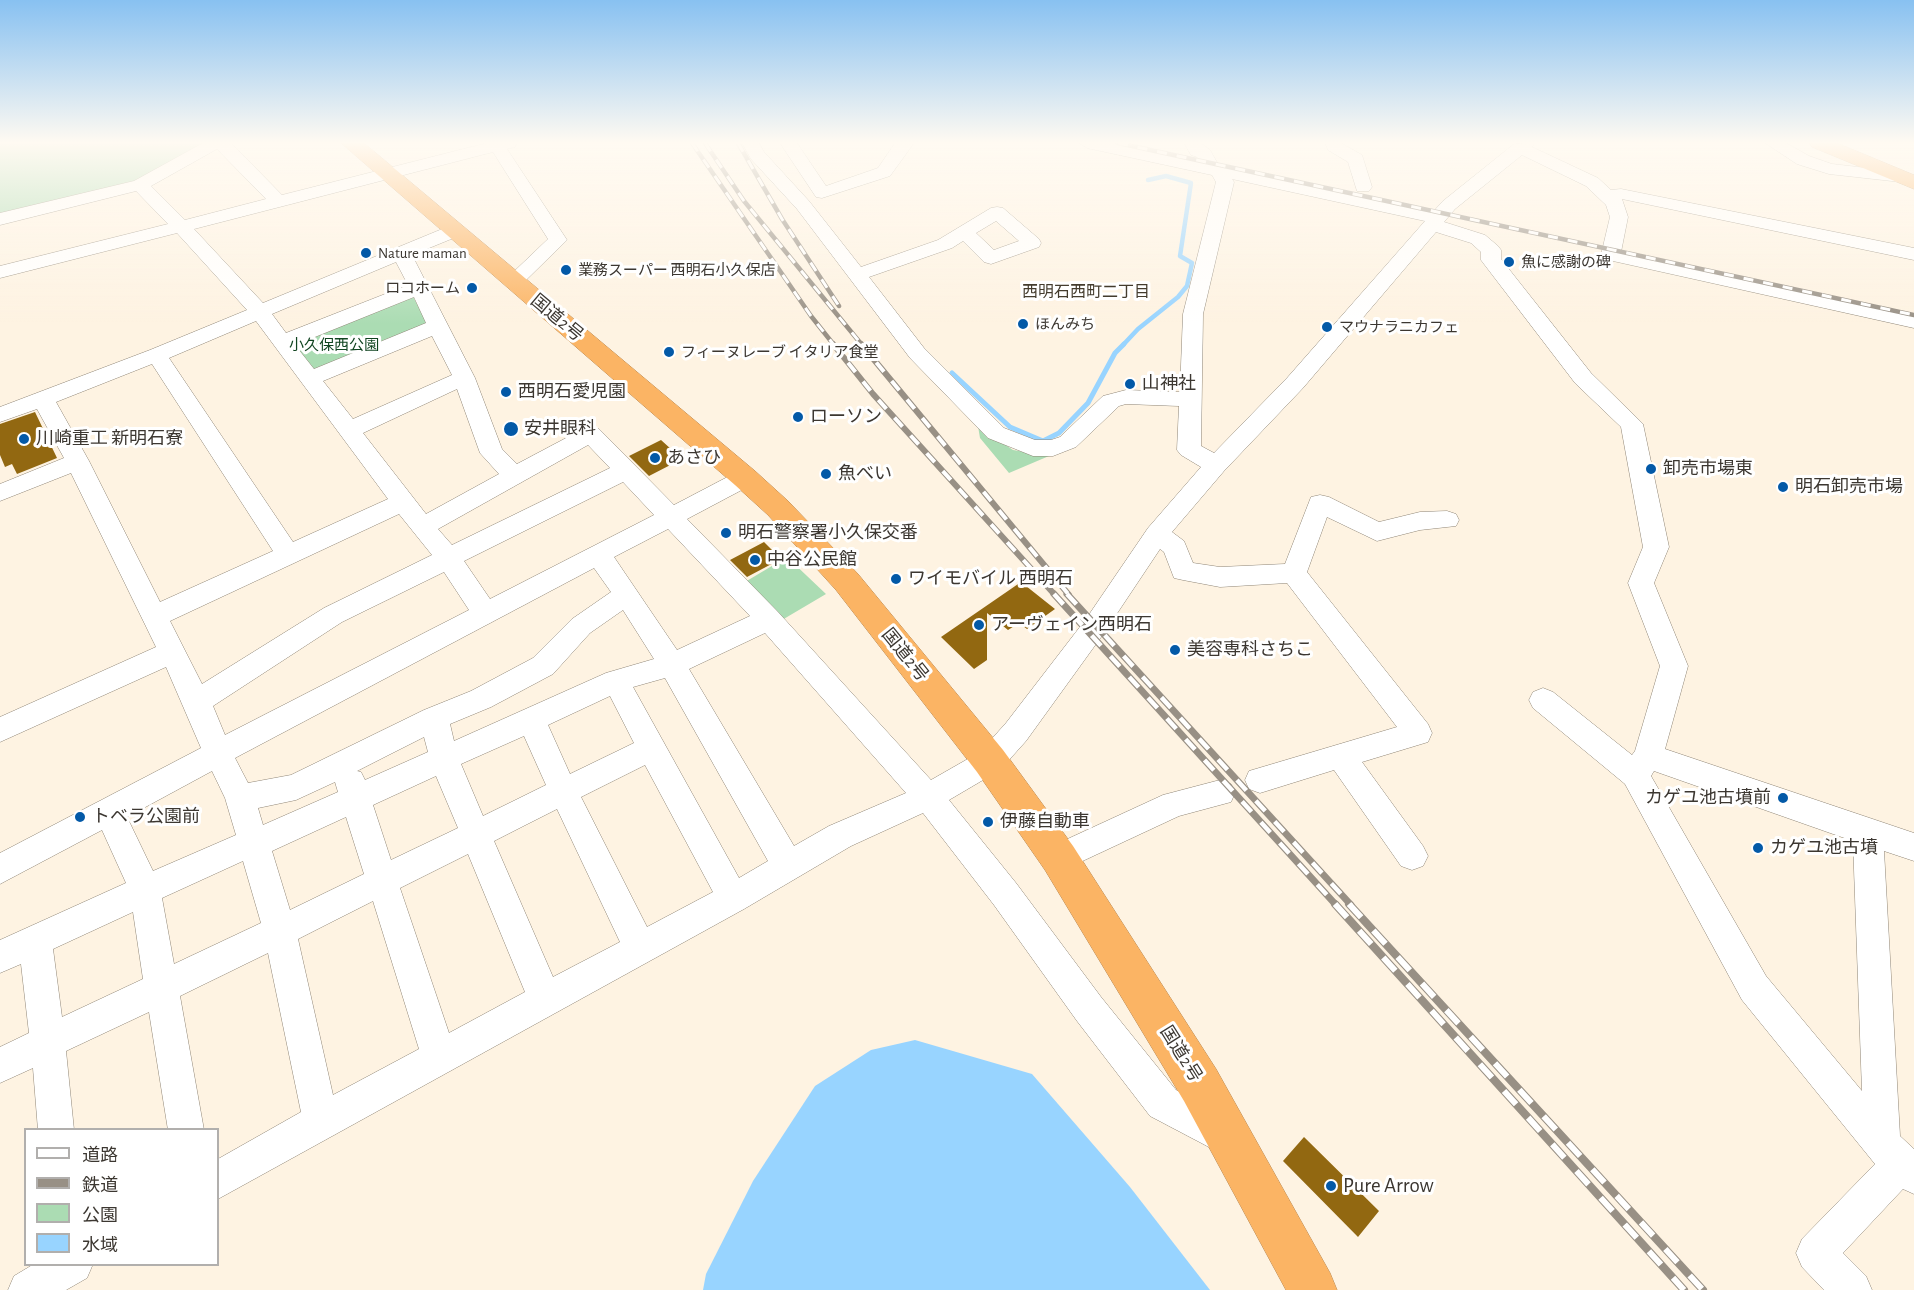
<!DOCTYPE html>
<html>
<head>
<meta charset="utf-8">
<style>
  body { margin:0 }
  #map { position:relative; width:1914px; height:1290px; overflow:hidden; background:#fef3e2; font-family:"Alegreya Sans","Noto Sans JP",sans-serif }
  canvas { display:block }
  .legend { position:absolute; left:24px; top:1128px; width:195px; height:138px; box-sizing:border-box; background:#fff; border:2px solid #b1afad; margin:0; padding:8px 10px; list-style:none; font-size:18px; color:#3c3731 }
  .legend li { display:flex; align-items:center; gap:12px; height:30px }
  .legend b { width:30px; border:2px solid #b1afad }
</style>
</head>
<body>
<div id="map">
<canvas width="1914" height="1290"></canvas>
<ul class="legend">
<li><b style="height:8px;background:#fff"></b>道路</li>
<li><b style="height:8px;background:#989085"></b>鉄道</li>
<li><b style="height:16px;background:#abdcb3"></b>公園</li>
<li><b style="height:16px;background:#98d4ff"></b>水域</li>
</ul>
</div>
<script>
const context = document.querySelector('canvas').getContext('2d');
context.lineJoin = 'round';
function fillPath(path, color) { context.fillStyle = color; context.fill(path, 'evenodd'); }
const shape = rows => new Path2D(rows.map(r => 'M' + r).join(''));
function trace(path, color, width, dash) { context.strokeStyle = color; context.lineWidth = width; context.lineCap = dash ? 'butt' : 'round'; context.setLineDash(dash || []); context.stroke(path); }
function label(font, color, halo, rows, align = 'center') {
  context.font = font + ' "Alegreya Sans","Noto Sans JP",sans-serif'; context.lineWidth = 6; context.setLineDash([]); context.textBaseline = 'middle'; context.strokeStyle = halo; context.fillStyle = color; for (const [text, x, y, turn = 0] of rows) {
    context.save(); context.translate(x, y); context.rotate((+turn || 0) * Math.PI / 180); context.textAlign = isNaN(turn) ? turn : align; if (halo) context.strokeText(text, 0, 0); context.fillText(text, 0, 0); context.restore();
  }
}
const green = shape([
  [0,143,205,143,137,182,0,215],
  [412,295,430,326,315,372,292,343],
  [978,426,1013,450,1049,456,1009,473,980,438],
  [787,557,826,594,782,620,745,582]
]);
const water = shape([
  [915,1040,1032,1074,1130,1187,1210,1290,703,1290,706,1274,753,1181,815,1086,871,1050]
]);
const streamFar1 = shape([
  [1123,345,1138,329,1178,297,1187,286,1192,263,1180,256,1191,183,1166,176,1148,180]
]);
const stream = shape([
  [952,373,1010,427,1043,441,1059,433,1088,403,1115,353,1124,344]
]);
const building = shape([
  [35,412,57,458,17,474,12,464,5,467,0,455,0,424],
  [661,440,682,459,649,476,629,456],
  [764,542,781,559,747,577,730,560],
  [1021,582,1055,609,1027,629,1019,623,1008,630,987,613,987,660,974,669,941,637],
  [1304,1137,1379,1211,1358,1237,1283,1161]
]);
const minor = shape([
  [203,143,231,143,282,195,487,143,517,143,515,147,507,149,567,240,521,285,514,287,507,285,504,281,548,239,493,152,194,229,263,303,447,227,461,227,463,231,461,235,412,255,475,378,502,449,517,464,583,429,591,426,599,429,674,505,737,472,745,470,753,472,757,478,753,484,687,519,778,612,931,780,980,752,1006,723,1086,619,1148,528,1201,467,1181,455,1177,450,1179,406,1126,404,1119,406,1076,447,1053,456,1033,456,988,438,910,358,797,209,751,159,742,143,759,143,764,152,809,201,861,267,938,240,991,208,997,207,1003,208,1039,239,1041,243,1039,247,991,264,984,262,963,241,952,248,869,277,924,348,1004,428,1035,440,1051,440,1060,437,1103,396,1126,390,1180,392,1183,314,1216,182,1212,175,1087,148,1079,143,1112,143,1200,162,1197,157,1191,155,1184,143,1201,143,1210,150,1218,164,1225,167,1433,212,1443,201,1514,144,1535,143,1532,147,1598,178,1611,190,1621,189,1914,248,1914,260,1622,199,1628,217,1621,252,1914,316,1914,328,1604,259,1601,255,1610,217,1606,205,1586,186,1522,155,1455,209,1444,222,1485,235,1498,246,1501,250,1501,259,1591,373,1643,424,1669,547,1654,583,1688,666,1665,749,1914,833,1914,861,1884,851,1900,1136,1914,1149,1914,1194,1903,1189,1843,1253,1866,1276,1872,1290,1824,1290,1802,1267,1796,1253,1802,1239,1875,1164,1742,1000,1625,784,1533,708,1529,700,1533,692,1543,688,1553,692,1632,755,1635,751,1660,666,1628,583,1643,547,1621,427,1575,383,1484,264,1481,260,1481,252,1471,243,1436,232,1303,388,1224,471,1172,532,1184,541,1193,563,1220,567,1285,564,1311,497,1320,495,1329,497,1379,522,1420,512,1447,511,1456,514,1459,520,1456,526,1420,530,1377,541,1327,517,1307,572,1428,724,1432,733,1428,742,1362,762,1423,846,1428,856,1423,866,1412,870,1401,866,1334,770,1260,793,1249,789,1245,780,1249,771,1397,727,1287,583,1220,587,1183,580,1174,578,1164,552,1160,549,1104,633,1026,741,1000,770,949,800,1016,883,1101,997,1176,1090,1239,1125,1244,1138,1239,1151,1226,1156,1150,1116,1077,1021,994,905,923,813,851,846,744,909,218,1199,218,1159,301,1112,268,953,180,996,204,1130,168,1130,149,1012,66,1051,74,1130,38,1130,33,1068,0,1083,0,1047,29,1033,21,964,0,973,0,940,126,883,102,830,0,884,0,853,201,748,166,667,0,742,0,717,156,647,71,473,0,501,0,484,64,458,37,409,0,422,0,407,150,350,247,310,177,233,0,278,0,266,168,224,136,191,0,225,0,213,134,181,203,143],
  [217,149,266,199,185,220,151,186,217,149],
  [1232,179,1425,221,1287,378,1214,453,1201,446,1203,314,1234,182,1232,179],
  [996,221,1019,241,994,250,976,233,996,221],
  [396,262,408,285,286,333,272,314,396,262],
  [414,297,426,323,314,369,295,345,414,297],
  [256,321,388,499,293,542,169,358,256,321],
  [432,336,452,375,353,419,323,381,432,336],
  [152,364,273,551,160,602,89,461,56,402,152,364],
  [457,389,480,453,499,474,426,514,363,433,457,389],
  [588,445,610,468,452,545,438,529,588,445],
  [623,482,654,515,490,599,464,561,623,482],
  [399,514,432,555,324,608,202,684,170,621,399,514],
  [668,529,750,616,677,650,614,557,668,529],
  [594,568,611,592,572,619,533,658,471,691,424,710,291,775,248,783,235,758,594,568],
  [444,572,469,610,225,735,213,706,342,622,444,572],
  [623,610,654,659,606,673,454,741,450,724,491,707,553,674,590,633,623,610],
  [765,633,906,793,829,826,794,846,689,669,765,633],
  [665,678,768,861,739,878,633,687,665,678],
  [610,696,634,743,570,774,548,725,610,696],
  [524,736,546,785,483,816,461,764,524,736],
  [424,737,428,752,365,780,361,772,357,771,424,737],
  [645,765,713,892,647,927,581,797,645,765],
  [212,771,225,798,236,835,153,871,127,817,212,771],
  [1654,771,1853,841,1862,1091,1766,976,1651,776,1654,771],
  [436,776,458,828,391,860,373,805,436,776],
  [335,782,338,792,263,825,258,808,296,800,335,782],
  [557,809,620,942,553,977,494,841,557,809],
  [346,817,364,874,290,910,272,851,346,817],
  [468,854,525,992,449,1033,400,888,468,854],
  [243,861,261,923,174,964,162,898,243,861],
  [373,901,419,1049,333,1095,298,939,373,901],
  [133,912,143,979,62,1017,53,949,133,912],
  [780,143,797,143,826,186,878,168,895,143,914,143,890,176,822,198,816,197,780,143],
  [1325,143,1341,143,1362,155,1372,187,1369,191,1357,191,1348,162,1328,150,1325,143],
  [1765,143,1786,143,1809,156,1832,164,1901,172,1907,173,1910,177,1907,181,1901,182,1829,174,1797,164,1765,143],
  [1220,780,1231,784,1235,793,1231,802,1179,816,1059,872,1048,868,1043,858,1048,848,1163,795,1220,780],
  [34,1264,93,1264,87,1278,66,1290,8,1290,14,1276,34,1264]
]);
const highway = shape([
  [341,143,364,143,755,471,788,501,858,574,1003,750,1073,846,1216,1069,1330,1273,1337,1290,1286,1290,1184,1101,1045,870,977,772,836,590,768,515,735,485,341,143],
  [1809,143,1837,143,1914,175,1914,189,1812,147,1809,143]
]);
const railFar3 = shape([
  [692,143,811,316,834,345],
  [705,143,744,201,862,345],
  [738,143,782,219,839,306],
  [1118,143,1914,315]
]);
const railFar2 = shape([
  [833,344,873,394,1055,595],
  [861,344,1069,595]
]);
const railFar1 = shape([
  [1054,594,1336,905],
  [1067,594,1351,905]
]);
const rail = shape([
  [1335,904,1684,1290],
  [1349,904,1703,1290]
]);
const markers = [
  [366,253,6,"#0359a7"],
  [1509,262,6,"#0359a7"],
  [566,270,6,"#0359a7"],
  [472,288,6,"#0359a7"],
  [1023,324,6,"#0359a7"],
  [1327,327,6,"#0359a7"],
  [669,352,6,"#0359a7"],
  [1130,384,6,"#0359a7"],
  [506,392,6,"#0359a7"],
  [798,417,6,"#0359a7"],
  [511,429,8,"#0359a7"],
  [24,439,6,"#0359a7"],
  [655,458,6,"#0359a7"],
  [1651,469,6,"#0359a7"],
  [826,474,6,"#0359a7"],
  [1783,487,6,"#0359a7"],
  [726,533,6,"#0359a7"],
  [755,560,6,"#0359a7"],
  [896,579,6,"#0359a7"],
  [979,625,6,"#0359a7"],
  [1175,650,6,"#0359a7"],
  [1783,798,6,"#0359a7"],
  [80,817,6,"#0359a7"],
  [988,822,6,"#0359a7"],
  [1758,848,6,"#0359a7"],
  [1331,1186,6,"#0359a7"]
];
const farPoinames = [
  ["Nature maman",378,253],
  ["魚に感謝の碑",1521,262],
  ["業務スーパー 西明石小久保店",578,270],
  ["ロコホーム",460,288,"right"],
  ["ほんみち",1035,324],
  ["マウナラニカフェ",1339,327],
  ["フィーヌレーブ イタリア食堂",681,352]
];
const farParknames = [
  ["小久保西公園",334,345]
];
const farNeighbourhoodnames = [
  ["西明石西町二丁目",1086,292]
];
const streetNames = [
  ["国道2号",557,318,40],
  ["国道2号",905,655,51],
  ["国道2号",1181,1054,58]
];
const poiNames = [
  ["山神社",1142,384],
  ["西明石愛児園",518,392],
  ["ローソン",810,417],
  ["安井眼科",524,429],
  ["川崎重工 新明石寮",36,439],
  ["あさひ",667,458],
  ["卸売市場東",1663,469],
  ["魚べい",838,474],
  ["明石卸売市場",1795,487],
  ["明石警察署小久保交番",738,533],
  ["中谷公民館",767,560],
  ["ワイモバイル 西明石",908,579],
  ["アーヴェイン西明石",991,625],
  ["美容専科さちこ",1187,650],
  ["カゲユ池古墳前",1771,798,"right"],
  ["トベラ公園前",92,817],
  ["伊藤自動車",1000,822],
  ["カゲユ池古墳",1770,848]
];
const nearPoinames = [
  ["Pure Arrow",1343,1186]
];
fillPath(green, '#abdcb3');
fillPath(water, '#98d4ff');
trace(streamFar1, '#98d4ff', 4.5);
trace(stream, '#98d4ff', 5);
fillPath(building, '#926811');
trace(minor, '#908677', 1);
trace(highway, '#b88852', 1);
fillPath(minor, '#fff');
fillPath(highway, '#fbb464');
trace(railFar3, '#989085', 4.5);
trace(railFar2, '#989085', 6);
trace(railFar1, '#989085', 7);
trace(rail, '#989085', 8);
trace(railFar3, '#fff', 3, [10]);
trace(railFar2, '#fff', 4, [12]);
trace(railFar1, '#fff', 4.5, [14]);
trace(rail, '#fff', 6, [18]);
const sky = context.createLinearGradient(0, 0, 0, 324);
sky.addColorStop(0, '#88c1f1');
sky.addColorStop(0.44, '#fffaf2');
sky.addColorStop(1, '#fffaf200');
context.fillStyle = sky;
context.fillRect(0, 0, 1914, 324);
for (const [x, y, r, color] of markers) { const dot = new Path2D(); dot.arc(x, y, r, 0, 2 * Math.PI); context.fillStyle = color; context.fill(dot); trace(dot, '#fff', 2); }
label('15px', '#3c3731', '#fff', farPoinames, 'left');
label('15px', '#104420', '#fff', farParknames);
label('16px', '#443c2e', '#fff', farNeighbourhoodnames);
label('18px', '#3c3731', '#fff', streetNames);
label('18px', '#3c3731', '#fff', poiNames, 'left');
label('21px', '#3c3731', '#fff', nearPoinames, 'left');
</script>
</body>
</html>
